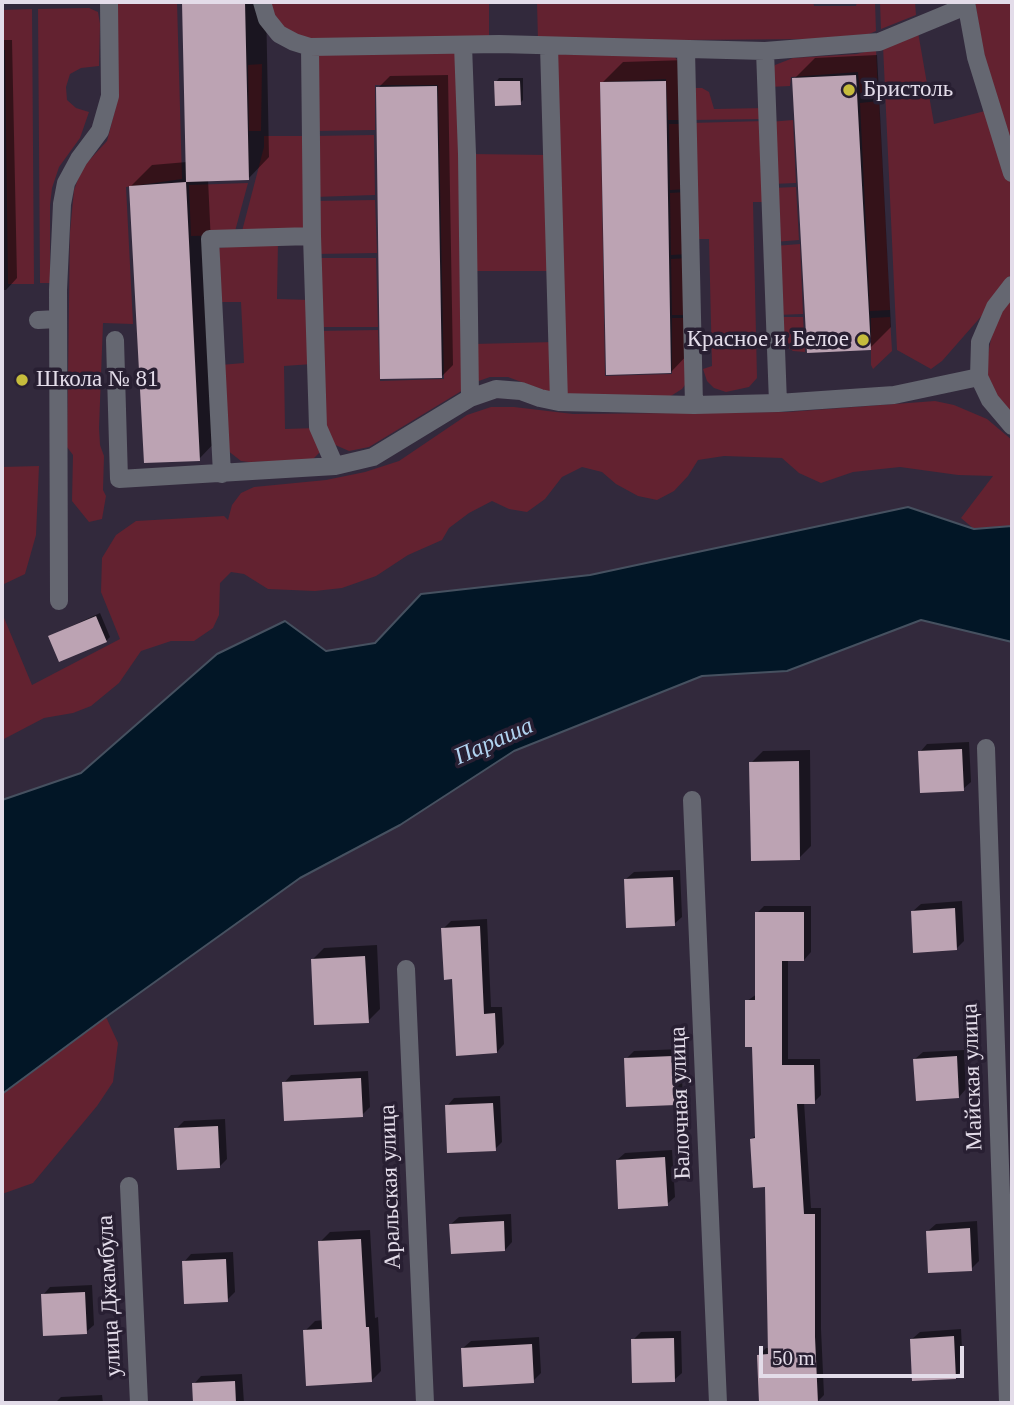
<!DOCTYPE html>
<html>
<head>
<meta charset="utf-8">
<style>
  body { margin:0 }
  #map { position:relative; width:1014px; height:1405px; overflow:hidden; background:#32293c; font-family:"Times New Roman",serif }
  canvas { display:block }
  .frame { position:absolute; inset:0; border:4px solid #e3dce9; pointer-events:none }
  .scale { position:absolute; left:759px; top:1346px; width:205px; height:32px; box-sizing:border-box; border:4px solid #e3dce9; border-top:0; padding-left:9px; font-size:21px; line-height:24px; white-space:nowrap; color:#e3dce9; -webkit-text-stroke:5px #281f32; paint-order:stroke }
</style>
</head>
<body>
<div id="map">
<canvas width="1014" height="1405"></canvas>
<div class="frame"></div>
<div class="scale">50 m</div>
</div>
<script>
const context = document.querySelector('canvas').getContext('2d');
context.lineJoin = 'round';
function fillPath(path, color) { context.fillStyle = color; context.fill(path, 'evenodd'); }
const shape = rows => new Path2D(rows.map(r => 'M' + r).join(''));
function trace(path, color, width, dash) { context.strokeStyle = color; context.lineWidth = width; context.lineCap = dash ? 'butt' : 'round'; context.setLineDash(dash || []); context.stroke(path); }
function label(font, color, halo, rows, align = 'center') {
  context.font = font + ' "Times New Roman",serif'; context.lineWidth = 7; context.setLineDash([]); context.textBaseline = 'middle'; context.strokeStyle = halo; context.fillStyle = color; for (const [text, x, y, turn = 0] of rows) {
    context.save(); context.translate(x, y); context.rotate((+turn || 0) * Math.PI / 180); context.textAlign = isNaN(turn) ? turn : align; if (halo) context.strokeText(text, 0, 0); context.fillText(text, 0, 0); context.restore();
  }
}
const green = shape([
  [118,2,177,2,182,179,126,187,133,324,103,323,99,428,100,445,104,456,103,490,106,496,102,519,89,522,72,501,73,455,67,447,70,232,74,190,82,168,107,141,116,106,118,83],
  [265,2,489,2,489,42,310,44,279,31],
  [537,2,574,2,574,4,813,2,814,6,856,6,857,2,875,2,876,31,869,34,814,39,538,41],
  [880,2,915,2,916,15,881,29],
  [975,2,1012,2,1012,150,983,53],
  [89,8,98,12,100,24,99,66,81,68,70,74,66,87,67,100,76,108,89,112,80,138,59,167,52,188,50,205,50,283,40,283,38,9],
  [32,9,34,284,8,284,5,50,2,50,2,10],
  [918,32,934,124,985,111,1012,185,1011,274,985,312,942,361,931,369,897,350,883,46],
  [461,47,468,387,369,447,349,451,333,444,321,427,317,331,378,330,380,381,444,379,438,85,375,85,375,130,314,131,312,50],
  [876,49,878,91,860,93,858,72,791,77,790,86,769,87,771,71,775,65,793,58,857,54],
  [555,54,674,56,680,64,685,120,668,120,666,79,600,82,605,376,672,374,672,318,691,318,688,381,682,389,666,399,565,394],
  [262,64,261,131,249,131,248,65],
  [689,88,702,88,709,92,714,109,765,108,765,119,690,120],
  [879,101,890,310,870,311,860,103],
  [793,120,796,183,772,184,769,122],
  [765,121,770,202,753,202,757,378,749,387,726,392,714,388,707,381,703,369,712,366,709,239,692,239,690,123],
  [669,124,686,124,687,189,670,190],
  [374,135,375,195,314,197,313,136],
  [264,136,310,136,305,230,241,235,264,147],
  [470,154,549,155,553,271,472,271],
  [248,183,234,235,191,236,189,185],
  [796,187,799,240,774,242,771,188],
  [687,192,688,254,671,255,670,193],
  [375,200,377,253,315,254,314,201],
  [278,241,277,299,311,300,313,364,284,366,285,429,316,428,321,451,312,460,249,462,241,461,227,450,220,365,244,363,241,302,216,302,218,248],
  [800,244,803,314,777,315,774,246],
  [315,258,376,258,378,327,317,327],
  [689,258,691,315,672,315,671,259],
  [1012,296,1012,416,989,385,985,369,992,334,1000,313],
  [777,317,803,317,805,352,793,351,783,344],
  [890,317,892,351,873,369,871,365,871,318],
  [555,342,556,395,508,377,490,377,473,383,473,344],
  [935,401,954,405,987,419,1012,440,1012,526,974,529,961,518,993,476,958,475,900,467,853,472,821,483,799,473,782,458,724,456,698,460,688,476,674,491,657,500,638,496,616,484,602,472,582,467,562,477,545,499,527,512,509,509,492,501,469,513,449,528,442,540,408,555,376,576,342,588,315,591,268,589,244,574,231,572,220,583,219,615,213,628,194,641,171,641,141,651,119,683,91,706,73,713,44,718,2,740,2,613,32,685,120,639,101,592,102,558,116,535,136,521,224,516,228,520,232,505,241,493,254,487,326,480,365,472,399,461,467,415,491,407,514,407,573,414,788,412],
  [39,466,36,535,25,574,2,585,2,467],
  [106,1017,118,1043,113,1082,97,1106,33,1183,2,1194,2,1094]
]);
const water = shape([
  [908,507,974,529,1012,526,1012,642,921,620,787,671,702,676,514,751,400,825,300,878,106,1017,2,1094,2,800,81,773,217,654,285,621,326,651,375,643,421,594,590,575,908,507]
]);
const shadow = shape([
  [184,2,266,2,269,157,248,179,208,179,220,437,199,459,131,186,152,165,187,162],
  [2,40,12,40,17,278,6,290,2,290],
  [877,55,891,327,870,348,794,79,815,58],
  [686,60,692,350,671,372,602,83,623,62],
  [448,75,453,365,441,377,378,88,390,76],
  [499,78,523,78,523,100,520,103,496,82],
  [100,613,110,637,106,641,50,636],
  [969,742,971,782,963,789,920,752,927,744],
  [810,750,811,846,799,858,751,763,763,751],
  [680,870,682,917,674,924,626,879,634,872],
  [962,901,964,941,956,949,913,911,921,904],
  [764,906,811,906,811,952,804,960,788,960,788,1059,820,1059,821,1095,814,1102,804,1102,811,1208,821,1208,821,1329,824,1395,817,1402,761,1403,759,1355,766,1348,769,1348,767,1185,752,1139,756,1135,754,1045,747,1001,757,994,757,913],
  [487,919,491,1007,502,1007,504,1044,497,1052,454,977,443,929,451,921],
  [377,945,380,1009,368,1021,313,959,324,948],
  [680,1049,683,1096,675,1104,626,1059,634,1051],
  [964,1050,966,1089,959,1097,915,1059,923,1052],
  [368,1071,370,1107,362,1115,284,1083,291,1075],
  [500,1096,502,1142,495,1149,447,1106,454,1098],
  [225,1119,227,1159,220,1166,176,1129,184,1121],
  [672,1150,675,1197,667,1204,617,1160,625,1153],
  [511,1214,512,1242,505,1250,451,1224,459,1217],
  [977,1221,979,1261,971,1269,928,1231,936,1224],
  [370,1230,375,1318,378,1317,381,1371,371,1381,305,1331,315,1321,324,1320,320,1242,330,1232],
  [233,1252,235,1292,227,1300,184,1262,191,1254],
  [92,1285,94,1325,86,1332,43,1295,50,1287],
  [961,1329,963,1369,955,1377,912,1339,920,1332],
  [681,1331,682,1373,674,1380,633,1340,641,1332],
  [539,1337,541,1373,533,1381,463,1348,471,1341],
  [242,1374,244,1403,194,1403,194,1384,201,1376],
  [102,1395,103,1403,55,1403,61,1397]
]);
const building = shape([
  [182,2,245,2,249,180,186,182],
  [856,75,871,350,807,353,792,78],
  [494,81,520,81,521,105,495,106],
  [666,81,671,373,606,375,600,82],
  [437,86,442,378,380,379,376,87],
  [186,182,200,461,144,463,129,186],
  [96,616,107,642,59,662,48,636],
  [962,749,964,791,920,793,918,751],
  [799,761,800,860,751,861,749,762],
  [673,877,675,926,626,928,624,879],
  [955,908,957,950,913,953,911,911],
  [755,912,804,912,804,961,782,961,782,1065,814,1065,815,1104,797,1104,804,1214,815,1214,815,1337,818,1403,759,1403,757,1355,768,1354,765,1187,753,1188,750,1139,755,1138,752,1047,745,1047,745,1000,755,1000],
  [480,926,484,1014,495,1013,497,1053,456,1056,452,979,444,980,441,928],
  [365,956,369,1023,314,1025,311,959],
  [673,1056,676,1105,626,1107,624,1058],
  [957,1056,959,1098,916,1101,913,1059],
  [361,1078,363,1117,284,1121,282,1082],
  [493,1103,496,1151,447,1153,445,1105],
  [218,1126,220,1168,177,1170,174,1128],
  [665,1157,668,1206,618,1209,616,1160],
  [504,1221,505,1251,451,1254,449,1224],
  [970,1228,972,1271,928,1273,926,1231],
  [361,1239,366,1327,369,1327,372,1382,306,1386,303,1330,322,1329,318,1241],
  [226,1259,228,1302,184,1304,182,1261],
  [85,1292,87,1334,43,1336,41,1294],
  [954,1336,956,1379,912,1381,910,1339],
  [674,1338,675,1382,632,1383,631,1339],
  [532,1344,534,1383,463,1387,461,1348],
  [235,1381,236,1403,193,1403,192,1383]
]);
const minor = shape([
  [262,2,267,19,279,34,294,42,310,47,499,44,765,51,879,42,966,6],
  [966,2,976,57,1012,173],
  [463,45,467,154,470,398,496,389,521,391,540,398,559,402,549,46],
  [310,47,312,236],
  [686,50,694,405,778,403],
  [765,51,778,403,894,395,979,377],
  [1012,285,995,307,980,342,979,377,990,400,1012,426],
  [38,320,58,319],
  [115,340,119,479,335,466,373,457,470,398],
  [559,402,694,405],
  [222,474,210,239,312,236,318,427,335,466],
  [59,601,58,290,62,204,66,183,79,159,100,131,110,96,109,2],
  [986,748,1008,1403],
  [692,800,718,1403],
  [406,969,425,1403],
  [129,1186,139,1403]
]);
const markers = [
  [849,90,7,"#c6bc3c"],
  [863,340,7,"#c6bc3c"],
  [22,380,7,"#c6bc3c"]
];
const poiNames = [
  ["Бристоль",863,90],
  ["Красное и Белое",849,340,"right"],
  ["Школа № 81",36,380]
];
const streetNames = [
  ["Майская улица",973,1077,-92],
  ["Балочная улица",681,1103,-92],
  ["Аральская улица",391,1187,-92],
  ["улица Джамбула",110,1296,-93]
];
const waterNames = [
  ["Параша",494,742,-24]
];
fillPath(green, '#632230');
fillPath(water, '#021626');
trace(water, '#465160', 2);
fillPath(shadow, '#0007');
fillPath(building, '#bca3b3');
trace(minor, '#656771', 18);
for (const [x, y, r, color] of markers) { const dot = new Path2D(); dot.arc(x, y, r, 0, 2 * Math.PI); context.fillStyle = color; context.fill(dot); trace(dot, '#281f32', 2.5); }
label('23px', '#e3dce9', '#281f32', poiNames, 'left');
label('23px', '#e3dce9', '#281f32', streetNames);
label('italic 24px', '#b1d3f0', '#281f32', waterNames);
</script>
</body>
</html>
